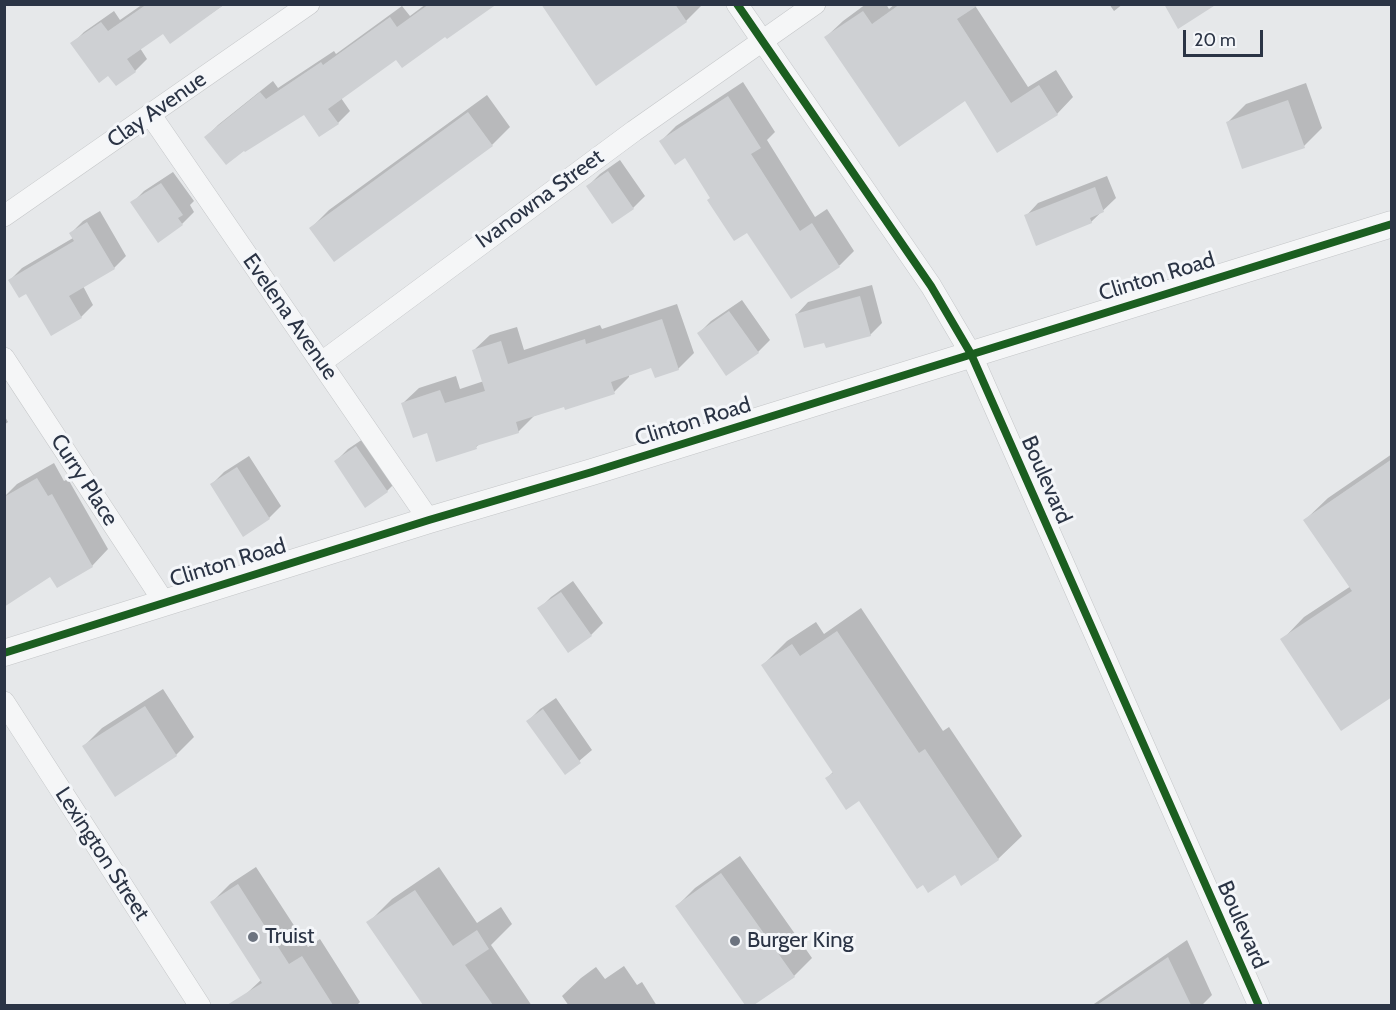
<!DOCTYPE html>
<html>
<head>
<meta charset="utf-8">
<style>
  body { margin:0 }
  #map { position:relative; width:1396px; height:1010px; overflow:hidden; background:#e6e8ea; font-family:Cabin,sans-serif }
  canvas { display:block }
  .frame { position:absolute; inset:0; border:6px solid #2b3445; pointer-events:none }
  .scale { position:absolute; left:1183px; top:30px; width:80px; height:27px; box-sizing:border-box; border:3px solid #2b3445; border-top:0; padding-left:8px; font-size:18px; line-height:21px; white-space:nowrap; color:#2b3445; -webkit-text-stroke:4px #f4f6f9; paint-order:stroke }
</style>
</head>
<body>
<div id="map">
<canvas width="1396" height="1010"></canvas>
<div class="frame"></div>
<div class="scale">20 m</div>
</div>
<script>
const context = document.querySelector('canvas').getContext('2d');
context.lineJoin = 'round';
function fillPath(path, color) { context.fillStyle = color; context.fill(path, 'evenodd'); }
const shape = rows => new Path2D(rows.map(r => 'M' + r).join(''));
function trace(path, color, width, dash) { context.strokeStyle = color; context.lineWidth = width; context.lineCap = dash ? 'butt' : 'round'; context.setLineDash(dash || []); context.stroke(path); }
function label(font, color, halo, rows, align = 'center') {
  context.font = font + ' Cabin,sans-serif'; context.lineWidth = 6; context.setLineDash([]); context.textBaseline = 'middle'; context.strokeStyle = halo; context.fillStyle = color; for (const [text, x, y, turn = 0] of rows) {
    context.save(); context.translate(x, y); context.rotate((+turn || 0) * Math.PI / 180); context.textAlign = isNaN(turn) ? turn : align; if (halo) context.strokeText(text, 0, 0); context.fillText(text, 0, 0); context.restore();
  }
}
const shadow = shape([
  [143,4,225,4,170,42,163,32,140,48,147,59,135,71,116,84,109,74,72,44,84,32,114,11,120,20],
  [426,4,491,4,446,35,396,58,341,98,350,111,338,123,305,112,206,137,218,125,273,81,278,88,334,51,336,54,402,6,410,16],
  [543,4,703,4,686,21,596,83],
  [866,4,886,4,889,9,895,4,974,4,1028,87,1056,70,1073,97,1057,114,966,99,826,37,843,21],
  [1109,4,1123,4,1114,11],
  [743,82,775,132,767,140,815,217,827,209,854,251,840,265,791,297,747,231,712,197,685,156,661,141,676,126],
  [1306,83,1322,128,1304,146,1228,122,1246,104],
  [487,95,510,127,492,145,311,228,329,210],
  [620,160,645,196,633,208,588,186,600,174],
  [173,172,194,201,190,205,194,212,182,224,132,203,144,191],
  [1107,176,1116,198,1091,222,1026,216,1038,203],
  [100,211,126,256,114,268,83,286,93,305,81,317,51,334,27,292,10,280,22,268,73,238,71,233,83,221],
  [872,285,882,323,870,335,826,341,796,315,808,302],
  [742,300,770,340,758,352,699,333,711,321],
  [677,304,694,353,678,369,652,367,629,375,629,377,614,392,565,405,534,416,518,432,481,443,476,447,437,460,428,431,403,403,419,388,456,376,460,389,484,381,474,350,490,335,517,327,524,350,600,325,602,329],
  [4,415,8,422,4,425],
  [369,435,399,479,387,491,336,461,348,449],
  [1392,454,1392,693,1282,640,1304,617,1351,586,1305,520,1328,498],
  [249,456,281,506,269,518,244,534,212,484,224,472],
  [54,463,64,481,68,479,108,549,92,566,57,586,4,497,17,484],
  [573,581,603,623,591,635,539,609,551,597],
  [861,608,943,731,949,727,1022,836,998,859,955,873,859,799,827,778,834,771,763,665,787,641,816,622,824,634],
  [163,689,194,737,176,755,115,795,84,746,102,728],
  [556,698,592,750,565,773,528,721,540,709],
  [740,856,812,958,794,976,751,1006,747,1006,677,906,695,888],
  [256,867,308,947,320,939,360,1002,356,1006,253,1006,246,994,262,979,212,902,230,884],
  [439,867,477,923,501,907,512,924,491,945,532,1006,425,1006,368,923,392,899],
  [1187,940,1212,995,1201,1006,1091,1006],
  [624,966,637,985,642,982,657,1006,569,1006,562,996,581,978,596,967,605,979]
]);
const building = shape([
  [147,4,225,4,170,44,163,34,127,59,136,72,116,86,108,76,99,83,70,43,101,22,108,31],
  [429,4,497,4,447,39,445,37,402,68,396,60,328,109,339,124,319,137,304,115,245,152,244,151,226,165,204,137,260,92,266,99,321,62,323,65,390,17,397,27],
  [541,4,675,4,687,22,596,86],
  [900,4,980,4,957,19,1011,103,1039,85,1058,115,997,153,965,101,899,147,824,37,863,11,872,24],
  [1164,4,1217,4,1178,29],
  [728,96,761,148,751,154,800,231,812,223,840,267,791,299,747,233,734,241,707,200,710,198,685,158,675,165,659,141],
  [1288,100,1305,148,1242,169,1226,122],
  [468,112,493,146,334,262,309,228],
  [608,171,634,209,612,224,586,186],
  [161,183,183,215,178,218,183,225,158,243,130,202],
  [1095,187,1104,212,1090,218,1092,223,1036,246,1024,215],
  [87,222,115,269,69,296,82,318,51,336,26,294,19,298,8,280,74,241,69,233],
  [860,296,871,336,826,348,824,343,804,348,795,314],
  [729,311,759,353,726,376,697,333],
  [662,319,679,370,655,378,651,368,611,382,615,394,565,410,564,407,516,422,519,433,476,446,477,449,436,462,427,433,413,438,401,403,440,390,445,403,485,391,472,350,501,341,508,364,585,339,586,344],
  [356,446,388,492,365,508,334,461],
  [1392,459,1392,697,1341,731,1280,639,1352,591,1303,520],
  [237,467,270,519,243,537,210,484],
  [37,478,48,496,52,494,93,567,57,588,50,577,4,607,4,497],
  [561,592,592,636,568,653,537,608],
  [837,631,919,753,925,749,999,860,961,886,955,875,928,893,923,885,917,889,859,801,846,810,825,778,833,773,761,665,792,644,800,656],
  [145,706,177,756,115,797,82,746],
  [543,709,581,763,565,775,526,721],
  [721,873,795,977,754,1005,745,1005,675,906],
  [238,884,289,964,302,956,333,1005,227,1005,262,983,210,902],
  [415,890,453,946,477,930,489,949,465,965,493,1005,423,1005,366,922],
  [1168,957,1191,1005,1097,1005]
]);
const minor = shape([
  [737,4,931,286,971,354,1259,1006],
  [150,114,429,520],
  [4,216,309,4],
  [4,358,164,602],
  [322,362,634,131,815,4],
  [4,702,200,1006]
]);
const tertiary = shape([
  [4,653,429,520,592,472,1392,224]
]);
const cycleway = shape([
  [737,4,931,286,971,354,1259,1006],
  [4,653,429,520,592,472,1392,224]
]);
const markers = [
  [253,937,6,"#6c737f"],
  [735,941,6,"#6c737f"]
];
const streetNames = [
  ["Clay Avenue",157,110,-35],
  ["Ivanowna Street",540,199,-36],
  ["Clinton Road",1157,277,-17],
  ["Evelena Avenue",290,317,55],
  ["Clinton Road",693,422,-17],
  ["Curry Place",84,480,57],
  ["Boulevard",1046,480,66],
  ["Clinton Road",228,563,-17],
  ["Lexington Street",102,854,57],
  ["Boulevard",1242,925,66]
];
const poiNames = [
  ["Truist",265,937],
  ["Burger King",747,941]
];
fillPath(shadow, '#0003');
fillPath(building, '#ced0d3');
trace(minor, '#c4c6c8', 22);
trace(tertiary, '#c4c6c8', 27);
trace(minor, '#f5f6f7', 21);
trace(tertiary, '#f5f6f7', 26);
trace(cycleway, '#1b5e20', 8);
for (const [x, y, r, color] of markers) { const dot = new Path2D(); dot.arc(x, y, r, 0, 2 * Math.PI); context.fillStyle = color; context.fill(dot); trace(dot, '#f4f6f9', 2); }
label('22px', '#2b3445', '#f4f6f9', streetNames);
label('22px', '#2b3445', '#f4f6f9', poiNames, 'left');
</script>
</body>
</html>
